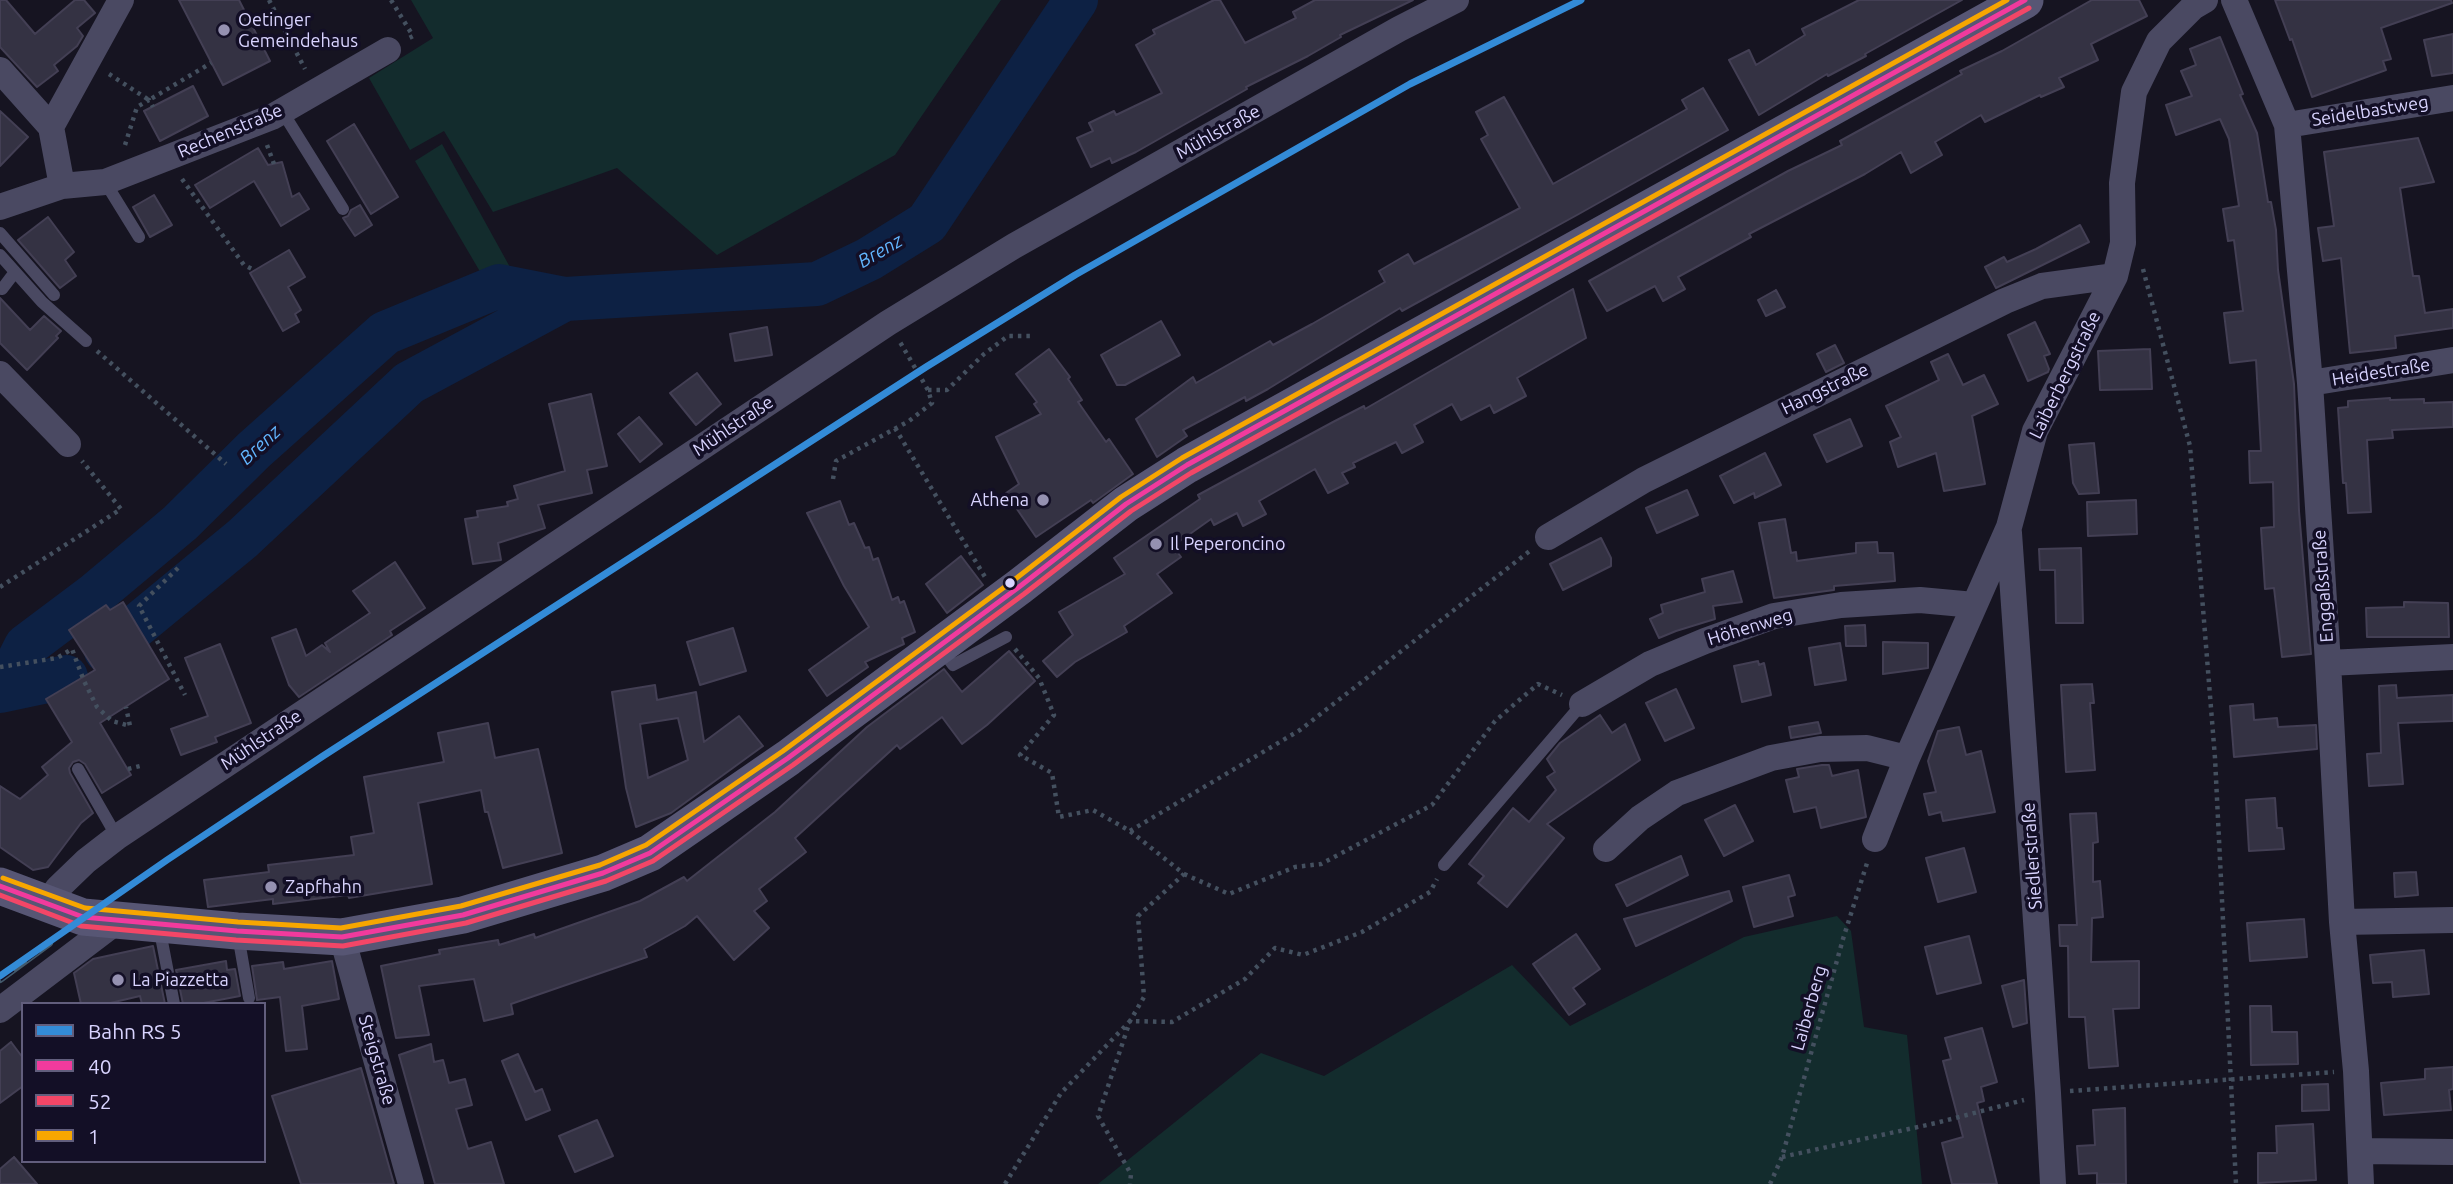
<!DOCTYPE html>
<html>
<head>
<meta charset="utf-8">
<style>
  body { margin:0 }
  #map { position:relative; width:2453px; height:1184px; overflow:hidden; background:#161421; font-family:Ubuntu,sans-serif }
  canvas { display:block }
  .legend { position:absolute; left:21px; top:1002px; width:245px; height:161px; box-sizing:border-box; background:#130f26; border:2px solid #625e7d; margin:0; padding:9px 12px; list-style:none; font-size:21px; color:#d9d4ff }
  .legend li { display:flex; align-items:center; gap:14px; height:35px }
  .legend b { width:35px; border:2px solid #625e7d }
</style>
</head>
<body>
<div id="map">
<canvas width="2453" height="1184"></canvas>
<ul class="legend">
<li><b style="height:9px;background:#338bd7"></b>Bahn RS 5</li>
<li><b style="height:9px;background:#f13a9d"></b>40</li>
<li><b style="height:9px;background:#f34667"></b>52</li>
<li><b style="height:9px;background:#f7a600"></b>1</li>
</ul>
</div>
<script>
const context = document.querySelector('canvas').getContext('2d');
context.lineJoin = 'round';
function fillPath(path, color) { context.fillStyle = color; context.fill(path, 'evenodd'); }
const shape = rows => new Path2D(rows.map(r => 'M' + r).join(''));
function trace(path, color, width, dash) { context.strokeStyle = color; context.lineWidth = width; context.lineCap = dash ? 'butt' : 'round'; context.setLineDash(dash || []); context.stroke(path); }
function label(font, color, halo, rows, align = 'center') {
  context.font = font + ' Ubuntu,sans-serif'; context.lineWidth = 7; context.setLineDash([]); context.textBaseline = 'middle'; context.strokeStyle = halo; context.fillStyle = color; for (const [text, x, y, turn = 0] of rows) {
    context.save(); context.translate(x, y); context.rotate((+turn || 0) * Math.PI / 180); context.textAlign = isNaN(turn) ? turn : align; if (halo) context.strokeText(text, 0, 0); context.fillText(text, 0, 0); context.restore();
  }
}
const green = shape([
  [411,0,1001,0,895,155,717,255,617,168,493,212,444,131,410,150,369,78,433,38],
  [442,144,511,269,482,275,415,161],
  [1837,916,1851,931,1864,1027,1907,1035,1922,1184,1098,1184,1261,1053,1324,1076,1512,965,1570,1026,1744,937]
]);
const water = shape([
  [13,674,28,675,40,683,31,693,0,701,0,676]
]);
const river = shape([
  [106,651,242,539,409,383,565,299,817,284,869,259,927,223,1076,0],
  [4,690,26,646,94,595,180,523,254,450,385,333,499,286,565,299],
  [0,691,66,677]
]);
const building = shape([
  [0,0,6,0,35,34,75,0,84,0,95,13,77,28,83,36,77,46,54,65,58,71,37,87,0,47,0,0],
  [179,0,239,0,270,61,223,85,179,0],
  [1214,0,1220,0,1245,43,1296,18,1293,12,1315,0,1413,0,1340,35,1341,37,1308,56,1246,87,1247,89,1136,152,1112,163,1110,158,1091,167,1077,138,1093,131,1089,123,1114,111,1116,115,1162,93,1136,45,1155,34,1153,30,1214,0],
  [1859,0,1962,0,1865,54,1866,56,1828,76,1827,74,1759,115,1729,60,1749,50,1756,65,1805,35,1802,29,1859,0],
  [2092,0,2139,0,2147,16,2091,44,2098,60,2059,78,2064,87,2041,97,2040,95,1985,122,1981,115,1935,142,1942,155,1911,173,1901,152,1865,174,1749,234,1751,237,1678,277,1685,289,1663,301,1655,286,1607,311,1589,281,1788,171,1842,145,1840,141,1962,74,1960,71,2002,51,2092,0],
  [2275,0,2451,0,2452,3,2381,28,2391,59,2383,61,2386,70,2312,97,2292,39,2290,40,2275,0],
  [2453,34,2453,73,2432,76,2424,40,2453,34],
  [2220,37,2243,94,2240,95,2257,133,2268,202,2271,202,2276,230,2278,270,2294,384,2299,511,2311,654,2282,657,2274,588,2265,589,2261,528,2274,527,2273,482,2250,483,2249,451,2261,451,2256,360,2230,363,2224,313,2243,311,2234,240,2228,241,2223,209,2239,206,2229,139,2220,119,2176,135,2166,105,2192,96,2181,71,2196,65,2190,49,2220,37],
  [193,86,208,116,160,141,144,111,193,86],
  [1703,88,1728,130,1577,215,1402,311,1400,308,1268,389,1246,401,1245,397,1183,430,1187,436,1157,457,1136,419,1193,377,1196,383,1270,341,1273,345,1312,324,1385,282,1379,271,1408,254,1414,264,1520,208,1481,139,1488,135,1476,112,1504,97,1553,184,1687,109,1682,100,1703,88],
  [0,111,28,137,0,166,0,111],
  [354,124,398,197,371,214,327,141,354,124],
  [2418,138,2434,182,2400,188,2413,276,2419,276,2425,313,2453,309,2453,328,2395,336,2396,348,2350,353,2341,258,2323,261,2318,228,2334,226,2324,152,2418,138],
  [258,148,268,165,282,162,292,197,299,193,309,209,281,226,254,181,210,208,195,185,258,148],
  [154,195,172,225,150,237,133,207,154,195],
  [360,205,372,225,355,236,343,218,348,216,351,210,360,205],
  [48,217,74,252,65,260,76,276,60,288,18,240,48,217],
  [2080,225,2089,242,1996,288,1985,267,2004,257,2007,262,2036,249,2080,225],
  [289,250,305,277,288,287,301,310,295,314,299,322,283,331,250,273,289,250],
  [1573,289,1586,338,1517,378,1526,396,1494,413,1490,405,1461,420,1452,404,1414,425,1423,442,1402,453,1396,442,1353,463,1355,467,1342,473,1348,483,1328,493,1315,469,1259,501,1266,514,1243,526,1237,513,1214,525,1211,519,1173,546,1181,557,1157,574,1172,593,1124,626,1127,632,1075,662,1057,677,1043,661,1073,635,1059,612,1125,574,1114,558,1200,499,1198,495,1333,422,1364,406,1365,409,1573,289],
  [1776,290,1785,307,1766,316,1758,300,1776,290],
  [0,298,30,330,44,316,61,331,56,336,58,338,27,370,0,343,0,298],
  [1161,321,1180,355,1125,385,1117,385,1101,355,1161,321],
  [2035,322,2050,354,2044,356,2049,369,2048,372,2028,381,2008,335,2035,322],
  [767,327,772,355,735,361,730,334,767,327],
  [1835,345,1844,363,1826,372,1817,354,1835,345],
  [1049,349,1070,377,1068,379,1082,400,1078,402,1106,442,1109,439,1133,474,1093,503,1091,500,1036,537,1006,493,1019,484,996,437,1041,414,1034,404,1037,402,1016,374,1049,349],
  [2150,349,2152,389,2100,390,2098,351,2150,349],
  [1948,354,1963,385,1984,375,1998,404,1972,416,1985,484,1944,491,1936,453,1898,467,1890,442,1901,437,1886,406,1939,380,1931,362,1948,354],
  [697,373,721,404,696,425,670,393,697,373],
  [591,394,607,466,587,470,592,493,538,505,545,528,498,543,501,560,473,564,465,519,478,517,477,511,508,506,507,502,518,499,514,486,565,471,549,404,591,394],
  [2390,398,2390,400,2424,399,2424,403,2453,402,2453,427,2392,430,2393,438,2367,440,2371,512,2348,513,2346,483,2343,483,2338,408,2348,407,2348,401,2390,398],
  [639,417,662,444,640,462,618,434,639,417],
  [1850,419,1862,446,1827,462,1814,435,1850,419],
  [2094,443,2099,493,2079,494,2073,483,2069,445,2094,443],
  [1765,453,1781,485,1755,498,1754,493,1734,503,1720,476,1765,453],
  [1687,490,1698,515,1657,533,1646,508,1687,490],
  [2136,500,2137,534,2088,536,2087,502,2136,500],
  [840,501,849,525,854,523,865,548,869,547,873,560,878,558,892,600,898,597,900,603,904,601,915,632,902,638,904,644,865,662,868,667,827,696,809,670,869,627,844,586,807,513,840,501],
  [1785,519,1791,553,1796,552,1797,561,1856,553,1856,543,1877,542,1878,553,1893,553,1895,581,1834,586,1834,590,1774,598,1759,523,1785,519],
  [1601,538,1611,558,1611,566,1563,590,1550,564,1601,538],
  [2081,548,2083,623,2056,623,2055,570,2040,570,2039,549,2081,548],
  [961,556,983,585,947,613,926,584,961,556],
  [395,562,425,608,390,631,392,635,299,697,289,685,272,638,296,629,306,656,322,645,330,652,325,643,370,613,353,591,395,562],
  [1733,571,1742,602,1713,606,1715,619,1676,631,1659,638,1650,619,1663,613,1661,605,1705,592,1702,579,1733,571],
  [123,602,169,679,100,723,131,775,102,793,85,764,79,760,73,762,69,768,70,773,93,813,81,823,48,867,33,870,0,847,0,786,20,799,48,775,42,767,72,742,46,699,95,670,69,630,106,605,110,610,123,602],
  [2404,602,2448,603,2449,637,2367,637,2366,608,2404,607,2404,602],
  [1865,625,1866,646,1846,646,1845,626,1865,625],
  [733,628,746,671,700,685,687,642,733,628],
  [1883,642,1928,643,1928,668,1883,674,1883,642],
  [1840,643,1846,680,1815,685,1809,648,1840,643],
  [220,644,251,723,215,737,217,742,181,755,171,729,208,716,185,658,220,644],
  [1009,651,1035,681,987,725,962,744,942,717,900,749,897,745,795,838,806,852,759,889,767,901,754,911,769,928,734,960,697,916,685,926,644,949,647,957,511,1004,513,1014,484,1021,474,979,419,986,429,1035,396,1038,381,966,440,954,439,950,498,940,499,945,534,934,535,938,640,901,684,877,687,881,775,812,867,727,944,669,962,692,1009,651],
  [1758,661,1759,665,1764,663,1771,695,1742,702,1734,666,1758,661],
  [2092,684,2094,703,2090,703,2095,770,2066,772,2061,685,2092,684],
  [655,685,657,700,696,692,704,742,739,716,763,746,671,813,636,827,626,788,612,692,655,685],
  [678,718,688,760,648,778,640,724,678,718],
  [2396,685,2397,698,2453,695,2453,721,2398,723,2403,784,2369,786,2367,754,2381,753,2379,686,2396,685],
  [1676,689,1694,728,1665,741,1646,703,1676,689],
  [2253,704,2254,720,2277,718,2278,727,2316,725,2317,749,2234,757,2230,706,2253,704],
  [1600,715,1612,733,1625,724,1640,760,1547,824,1564,838,1507,907,1478,883,1484,876,1469,864,1513,808,1529,822,1556,790,1547,777,1555,772,1547,759,1560,743,1600,715],
  [1818,722,1821,733,1791,738,1789,727,1818,722],
  [488,723,495,758,538,749,562,853,503,868,488,812,485,812,481,790,418,803,432,884,349,898,348,895,273,904,273,899,208,907,204,880,269,872,268,865,354,855,351,837,374,833,364,777,444,762,438,733,488,723],
  [1959,727,1966,755,1981,751,1995,812,1943,821,1941,812,1929,815,1924,794,1936,792,1928,761,1938,731,1959,727],
  [1822,765,1829,765,1832,776,1858,770,1866,817,1821,828,1816,807,1794,812,1786,780,1799,777,1797,769,1822,765],
  [2275,798,2277,828,2282,828,2284,849,2249,851,2246,800,2275,798],
  [1735,805,1753,841,1724,856,1705,820,1735,805],
  [2096,813,2098,842,2093,843,2093,882,2100,881,2103,917,2092,918,2091,962,2139,961,2139,1008,2113,1009,2118,1066,2089,1068,2085,1017,2069,1017,2068,946,2060,946,2059,925,2077,925,2070,814,2096,813],
  [1964,848,1976,892,1938,902,1926,858,1964,848],
  [1681,856,1688,875,1627,906,1616,885,1681,856],
  [2416,872,2418,895,2395,897,2394,873,2416,872],
  [1789,875,1795,895,1788,897,1793,916,1754,927,1743,887,1789,875],
  [1729,891,1732,901,1636,946,1624,919,1729,891],
  [2304,919,2307,957,2250,961,2247,923,2304,919],
  [1576,934,1600,969,1573,988,1585,1004,1569,1015,1533,964,1576,934],
  [1969,936,1981,983,1937,994,1925,947,1969,936],
  [153,946,165,1004,142,1004,140,996,106,1004,81,1004,74,973,93,959,153,946],
  [2424,950,2429,994,2393,997,2392,982,2373,983,2370,955,2424,950],
  [226,961,227,970,235,969,240,996,198,1004,183,1004,176,970,226,961],
  [332,961,339,999,302,1006,307,1049,286,1051,280,997,257,1000,252,966,283,962,284,969,332,961],
  [2024,980,2027,1023,2013,1027,2002,986,2024,980],
  [2250,1006,2271,1006,2272,1032,2297,1032,2298,1064,2251,1065,2250,1006],
  [1982,1028,1997,1082,1981,1087,1984,1101,1977,1103,1997,1184,1952,1184,1942,1143,1963,1137,1943,1061,1951,1059,1945,1038,1982,1028],
  [11,1042,23,1058,23,1086,0,1103,0,1051,11,1042],
  [431,1044,434,1062,443,1060,449,1083,465,1079,472,1105,456,1109,468,1149,491,1142,504,1184,435,1184,399,1055,431,1044],
  [518,1054,535,1092,542,1089,550,1110,526,1120,502,1061,518,1054],
  [2453,1067,2453,1089,2449,1090,2451,1110,2384,1115,2381,1083,2425,1079,2425,1069,2453,1067],
  [361,1068,394,1184,301,1184,272,1096,361,1068],
  [2328,1084,2329,1110,2302,1111,2302,1085,2328,1084],
  [2125,1108,2126,1184,2097,1184,2097,1173,2079,1174,2077,1146,2095,1145,2093,1110,2125,1108],
  [597,1120,613,1156,575,1172,559,1136,597,1120],
  [2313,1124,2316,1180,2258,1183,2258,1153,2277,1153,2276,1126,2313,1124],
  [14,1157,37,1184,0,1184,0,1169,14,1157]
]);
const path = shape([
  [269,0,305,69],
  [391,0,413,36,407,39],
  [109,74,149,100,211,63],
  [125,145,137,107,149,100,153,107],
  [267,145,274,164],
  [182,179,244,265,254,270],
  [2143,269,2190,446,2215,758,2236,1184],
  [97,351,226,464],
  [928,390,947,390,984,354,1008,336,1030,336],
  [895,428,985,577],
  [833,479,836,461,909,421,932,403,928,390,900,342],
  [178,568,139,606,185,695],
  [0,587,121,509,82,461],
  [1015,649,1039,678,1054,715,1020,755,1052,773,1059,817,1093,810,1130,831,1184,874,1138,916,1144,997,1130,1021,1098,1116,1131,1174,1130,1184],
  [0,667,57,658,72,649,84,681,97,707,112,721,130,726,126,707],
  [128,769,144,765],
  [1130,831,1300,730,1531,550],
  [1184,874,1229,894,1295,867,1321,864,1432,805,1495,721,1538,684,1562,695],
  [2070,1091,2334,1072],
  [1782,1157,1936,1123,2024,1100],
  [1005,1184,1061,1093,1130,1021,1172,1022,1245,979,1275,948,1303,955,1362,932,1430,892,1437,879],
  [1770,1184,1782,1157,1843,939,1868,860]
]);
const lane = shape([
  [282,111,343,209],
  [105,182,139,237],
  [0,233,54,295],
  [0,255,42,302,86,341],
  [2,289,15,272],
  [941,649,953,665,1006,637],
  [78,769,117,837],
  [1444,865,1582,704],
  [159,926,174,1004],
  [238,935,249,998]
]);
const street = shape([
  [2234,0,2287,125,2310,383,2328,663,2342,922,2356,1071,2361,1184],
  [0,70,51,127],
  [2287,125,2453,98],
  [62,186,51,127,121,0],
  [0,207,62,186,105,182,272,117,388,50],
  [0,374,68,444],
  [2310,383,2453,360],
  [2009,533,2048,1093,2053,1184],
  [1548,537,1644,480,2005,301,2042,286,2115,276],
  [2328,663,2453,657],
  [1582,704,1650,664,1705,641,1774,616,1841,605,1920,600,1974,605],
  [1875,839,1907,758,2009,527,2035,431,2115,276,2123,243,2122,183,2134,92,2159,41,2193,7,2205,0],
  [1606,849,1640,818,1677,793,1771,758,1820,749,1867,748,1907,758],
  [46,905,58,888,86,861,117,837,888,323,1014,246,1399,29,1456,0],
  [2342,922,2453,920],
  [342,937,411,1184],
  [0,1010,116,922],
  [2360,1151,2453,1152]
]);
const secondary = shape([
  [0,886,83,917,237,931,342,937,463,915,603,873,650,853,788,758,1019,587,1126,504,1187,465,2025,0]
]);
const rail = shape([
  [0,979,49,943]
]);
const bus1 = shape([
  [0,886,83,917,237,931,342,937,463,915,603,873,650,853,788,758,1019,587,1126,504,1187,465,2025,0]
]);
const bus2 = shape([
  [0,895,81,926,236,940,343,946,466,923,606,881,653,861,793,765,1024,594,1131,511,1191,473,2029,8]
]);
const bus3 = shape([
  [3,878,85,908,238,922,341,928,461,906,600,865,646,845,783,751,1014,580,1121,497,1182,458,2007,0]
]);
const rail1 = shape([
  [0,976,167,860,323,756,926,367,1075,275,1410,84,1581,0]
]);
const markers = [
  [224,30,7,"#9591b1"],
  [1043,500,7,"#9591b1"],
  [1156,544,7,"#9591b1"],
  [1010,583,6,"#d9d4ff"],
  [271,887,7,"#9591b1"],
  [118,980,7,"#9591b1"]
];
const poiNames = [
  ["Oetinger",238,20],
  ["Gemeindehaus",238,41],
  ["Athena",1029,500,"right"],
  ["Il Peperoncino",1170,544],
  ["Zapfhahn",285,887],
  ["La Piazzetta",132,980]
];
const streetNames = [
  ["Seidelbastweg",2370,111,-9],
  ["Rechenstraße",230,131,-23],
  ["Mühlstraße",1218,132,-29],
  ["Heidestraße",2381,372,-9],
  ["Laiberbergstraße",2065,375,-64],
  ["Hangstraße",1825,389,-26],
  ["Mühlstraße",733,426,-34],
  ["Enggaßstraße",2323,586,-94],
  ["Höhenweg",1750,627,-17],
  ["Mühlstraße",261,740,-34],
  ["Siedlerstraße",2032,856,-94],
  ["Laiberberg",1809,1008,-74],
  ["Steigstraße",377,1060,74]
];
const waterNames = [
  ["Brenz",880,251,-30],
  ["Brenz",260,445,-43]
];
fillPath(green, '#132c2d');
fillPath(water, '#0d2144');
trace(river, '#0d2144', 44);
fillPath(building, '#343243');
trace(building, '#433f54', 2);
trace(path, '#44505f', 4.5, [3.5, 5]);
trace(lane, '#4a4962', 12);
trace(street, '#4a4962', 26);
trace(secondary, '#575674', 37);
trace(rail, '#43596b', 8);
trace(rail, '#130f26', 5, [16]);
trace(bus1, '#f13a9d', 5);
trace(bus2, '#f34667', 5);
trace(bus3, '#f7a600', 5);
trace(rail1, '#338bd7', 7);
for (const [x, y, r, color] of markers) { const dot = new Path2D(); dot.arc(x, y, r, 0, 2 * Math.PI); context.fillStyle = color; context.fill(dot); trace(dot, '#130f26', 2.5); }
label('18px', '#d9d4ff', '#130f26', poiNames, 'left');
label('18px', '#d9d4ff', '#130f26', streetNames);
label('italic 19px', '#62b6ff', '#130f26', waterNames);
</script>
</body>
</html>
